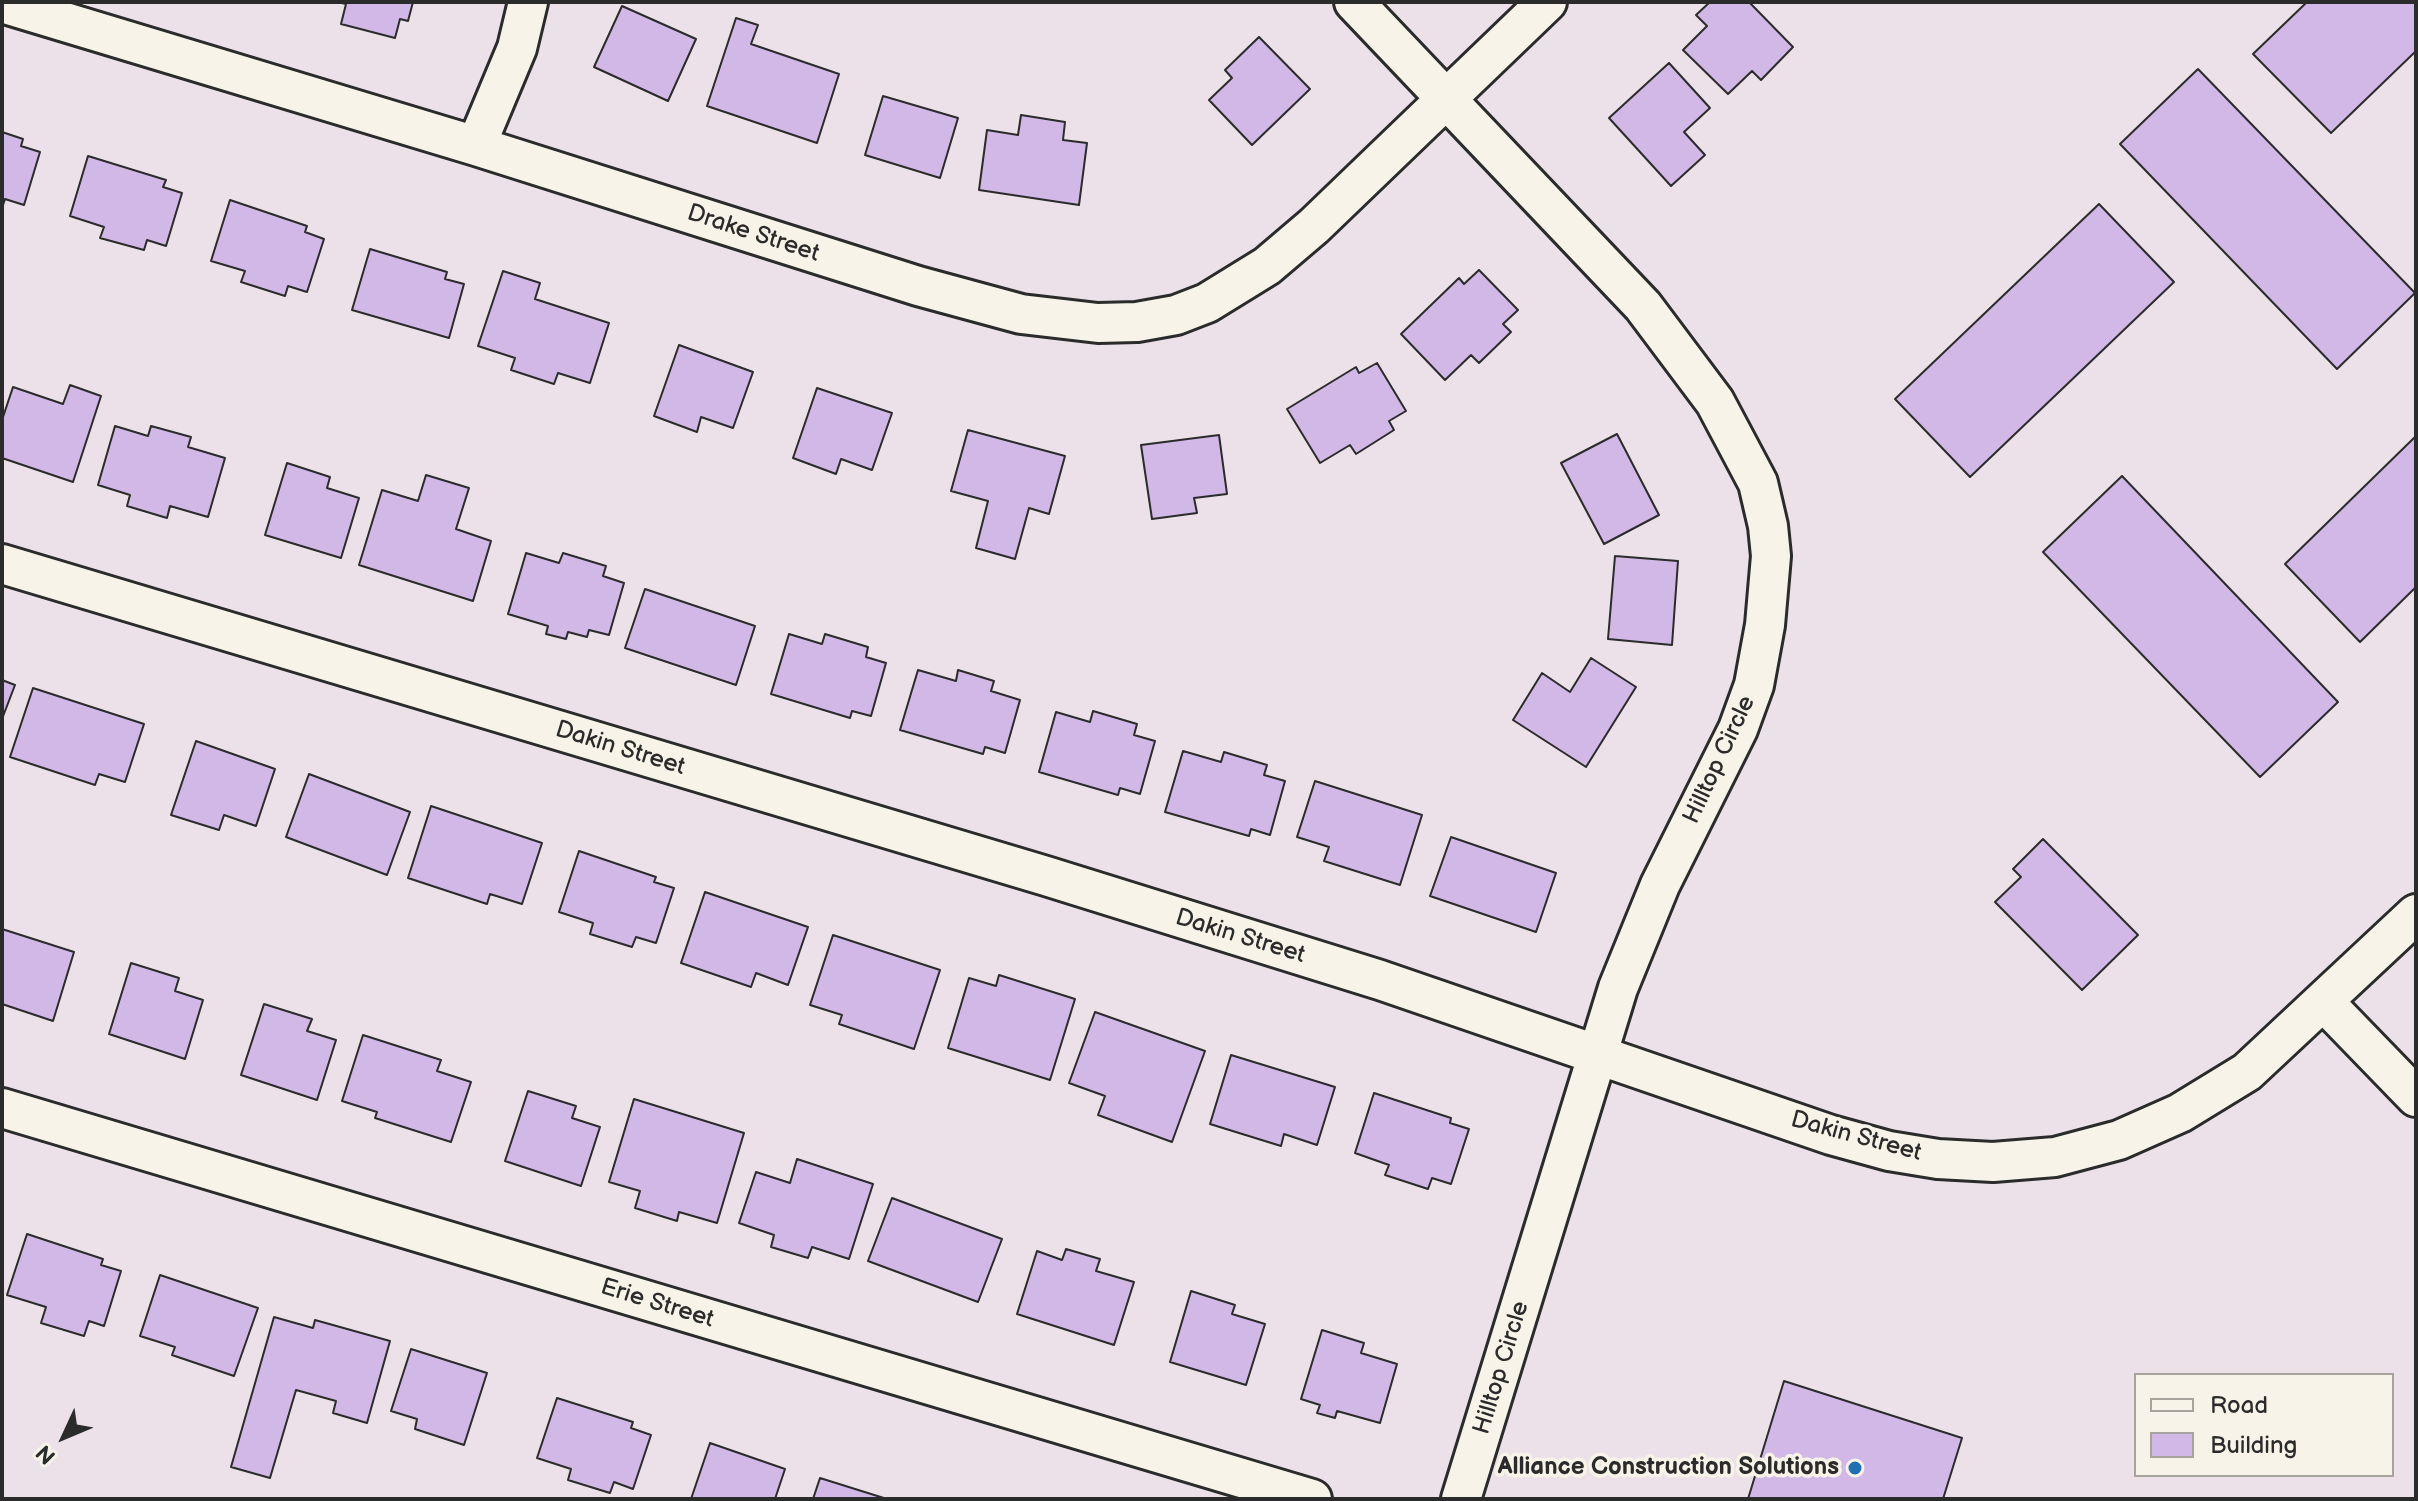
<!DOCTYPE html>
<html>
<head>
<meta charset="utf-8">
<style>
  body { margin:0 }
  #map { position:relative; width:2418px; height:1501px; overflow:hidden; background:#ece1e8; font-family:"Balsamiq Sans",sans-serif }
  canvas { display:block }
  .frame { position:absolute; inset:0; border:4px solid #2b2b2b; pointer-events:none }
  .legend { position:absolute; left:2134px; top:1373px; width:260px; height:104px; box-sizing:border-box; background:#f7f3e8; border:2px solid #a5a39c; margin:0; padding:10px 14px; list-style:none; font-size:24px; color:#2b2b2b }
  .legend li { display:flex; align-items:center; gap:16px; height:40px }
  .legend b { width:40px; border:2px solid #a5a39c }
  .north { position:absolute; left:24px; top:1397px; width:80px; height:80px; -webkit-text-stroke:6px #f7f3e8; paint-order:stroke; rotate:226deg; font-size:22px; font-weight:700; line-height:32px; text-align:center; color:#2b2b2b }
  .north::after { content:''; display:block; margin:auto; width:28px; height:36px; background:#2b2b2b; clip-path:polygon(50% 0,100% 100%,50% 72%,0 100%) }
</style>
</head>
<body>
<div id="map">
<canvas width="2418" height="1501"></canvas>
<div class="frame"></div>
<ul class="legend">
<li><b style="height:10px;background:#f7f3e8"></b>Road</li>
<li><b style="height:22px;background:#d1b8e7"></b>Building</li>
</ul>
<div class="north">N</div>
</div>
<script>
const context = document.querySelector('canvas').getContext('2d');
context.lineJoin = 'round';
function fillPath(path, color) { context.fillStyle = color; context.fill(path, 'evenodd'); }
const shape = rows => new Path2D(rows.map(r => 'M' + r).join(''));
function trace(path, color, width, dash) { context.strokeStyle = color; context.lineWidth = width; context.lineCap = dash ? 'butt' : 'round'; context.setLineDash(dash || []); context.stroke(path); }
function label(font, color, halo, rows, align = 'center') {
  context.font = font + ' "Balsamiq Sans",sans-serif'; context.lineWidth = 7; context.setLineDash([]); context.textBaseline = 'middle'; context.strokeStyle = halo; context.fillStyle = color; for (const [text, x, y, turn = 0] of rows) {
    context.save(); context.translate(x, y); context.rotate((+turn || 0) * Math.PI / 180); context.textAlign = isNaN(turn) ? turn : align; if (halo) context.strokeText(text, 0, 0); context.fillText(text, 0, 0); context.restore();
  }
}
const building = shape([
  [337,2,413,2,408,21,400,19,395,38,341,24,346,4,337,2],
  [1710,2,1749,2,1793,47,1761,80,1752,71,1728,94,1683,50,1707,26,1696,15,1710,2],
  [2307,2,2416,2,2416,51,2331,133,2253,54,2307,2],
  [622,6,696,39,668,101,594,67,622,6],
  [736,18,758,25,751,44,839,74,817,143,707,106,736,18],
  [1259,37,1310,89,1252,145,1209,100,1232,78,1225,70,1259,37],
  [1669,63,1710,108,1684,132,1705,155,1671,186,1609,118,1669,63],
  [2198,69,2415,293,2337,369,2120,144,2198,69],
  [883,96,958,118,940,178,865,155,883,96],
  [1021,115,1065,122,1063,140,1087,143,1079,205,979,190,987,130,1018,135,1021,115],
  [2,132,23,139,21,146,40,152,24,205,5,199,2,208,2,132],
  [88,156,166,180,163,187,182,193,166,246,147,240,144,250,100,238,104,227,70,216,88,156],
  [230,200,307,226,305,232,324,239,307,292,288,286,285,296,241,282,245,271,211,261,230,200],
  [2099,204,2174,282,1970,477,1895,399,2099,204],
  [370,249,447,272,445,279,464,284,449,338,352,310,370,249],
  [1479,270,1518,310,1503,324,1511,332,1479,363,1471,355,1445,380,1401,334,1459,278,1464,284,1479,270],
  [503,271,540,283,535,299,609,323,590,383,558,373,554,384,511,370,515,358,478,346,503,271],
  [679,345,753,372,733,428,701,417,697,432,654,416,679,345],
  [1377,363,1406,411,1389,421,1394,430,1356,454,1350,445,1320,463,1287,409,1356,367,1359,373,1377,363],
  [70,385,101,396,73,482,2,458,2,420,13,387,63,404,70,385],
  [817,388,892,413,872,470,841,459,836,474,793,458,817,388],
  [115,426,148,436,151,426,191,437,188,447,225,458,208,517,170,506,167,518,127,506,130,495,98,485,115,426],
  [968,430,1065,456,1049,514,1029,508,1015,559,976,548,988,501,951,491,968,430],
  [1617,434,1659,515,1604,544,1561,463,1617,434],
  [1219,435,1227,494,1194,498,1197,513,1152,519,1141,445,1219,435],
  [2416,436,2416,587,2360,642,2285,564,2416,436],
  [287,463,330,477,327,488,359,498,341,558,265,535,287,463],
  [426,475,469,488,456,529,491,541,473,601,359,565,382,490,418,501,426,475],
  [2122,476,2338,702,2260,777,2043,552,2122,476],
  [526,553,559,563,563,553,606,566,603,576,624,583,609,635,589,630,587,637,568,632,566,639,546,634,548,626,508,614,526,553],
  [1615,556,1678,561,1672,645,1608,639,1615,556],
  [645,589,755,626,736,685,625,648,645,589],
  [789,634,822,644,825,634,868,647,866,657,886,663,871,716,852,711,850,718,771,694,789,634],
  [1591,658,1636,687,1586,767,1513,720,1542,673,1570,692,1591,658],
  [918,670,956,681,958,670,994,681,991,691,1020,700,1005,753,985,747,983,754,900,730,918,670],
  [2,680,15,685,2,719,2,680],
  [33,688,144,724,125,782,99,774,95,785,10,757,33,688],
  [1093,711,1137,724,1134,735,1155,741,1140,794,1120,788,1118,795,1039,772,1056,712,1090,722,1093,711],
  [196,741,275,769,256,826,224,815,219,830,171,815,196,741],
  [1183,751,1221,762,1224,752,1267,765,1264,775,1285,781,1270,835,1251,829,1249,836,1165,812,1183,751],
  [309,774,410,812,387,875,286,837,309,774],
  [1315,781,1422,815,1400,885,1324,861,1329,847,1297,837,1315,781],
  [431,806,542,843,522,904,490,894,487,904,408,878,431,806],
  [1451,837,1556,873,1536,932,1430,896,1451,837],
  [2043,839,2138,935,2082,990,1995,902,2021,877,2013,869,2043,839],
  [579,851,656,877,654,882,674,888,656,943,636,937,632,947,590,934,593,923,559,912,579,851],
  [705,892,808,927,788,985,756,973,751,987,681,963,705,892],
  [2,929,74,952,53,1021,2,1004,2,929],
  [833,935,940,970,914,1049,839,1024,842,1015,810,1005,833,935],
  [131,963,179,978,175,991,203,1000,185,1059,109,1034,131,963],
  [999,975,1075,999,1050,1080,948,1048,969,978,996,986,999,975],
  [264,1004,312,1019,307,1031,336,1040,317,1100,241,1075,264,1004],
  [1095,1012,1205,1051,1172,1142,1098,1115,1105,1096,1069,1083,1095,1012],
  [363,1035,441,1060,437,1071,471,1082,451,1142,375,1118,377,1112,342,1101,363,1035],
  [1231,1055,1335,1087,1317,1145,1284,1134,1281,1146,1210,1124,1231,1055],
  [528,1091,576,1106,572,1118,600,1127,581,1186,505,1161,528,1091],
  [1374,1093,1451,1118,1450,1123,1469,1129,1451,1184,1432,1178,1428,1189,1385,1175,1389,1165,1355,1153,1374,1093],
  [634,1099,744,1133,717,1223,679,1212,677,1221,635,1208,640,1191,609,1182,634,1099],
  [797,1159,873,1184,849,1259,812,1247,808,1258,771,1247,774,1235,739,1223,756,1172,790,1183,797,1159],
  [892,1198,1002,1239,978,1302,868,1261,892,1198],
  [27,1234,103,1259,101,1265,121,1271,104,1326,89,1321,84,1336,41,1323,46,1307,7,1295,27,1234],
  [1066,1249,1100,1259,1096,1271,1134,1282,1114,1345,1017,1314,1037,1251,1062,1260,1066,1249],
  [160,1275,258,1308,234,1376,172,1355,175,1347,140,1336,160,1275],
  [1191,1291,1235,1305,1232,1314,1265,1324,1246,1385,1170,1362,1191,1291],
  [274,1317,313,1328,315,1320,390,1341,367,1423,333,1413,336,1401,296,1390,270,1478,231,1467,274,1317],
  [1322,1330,1364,1343,1361,1353,1397,1364,1380,1423,1337,1411,1335,1418,1317,1413,1320,1405,1301,1399,1322,1330],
  [411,1349,487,1373,464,1445,415,1429,417,1419,391,1411,411,1349],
  [1784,1381,1962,1438,1943,1499,1748,1499,1784,1381],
  [557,1398,633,1422,631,1428,651,1435,633,1489,614,1482,610,1493,568,1480,571,1469,537,1458,557,1398],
  [710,1443,785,1469,775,1499,691,1499,710,1443],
  [820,1478,887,1499,813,1499,820,1478]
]);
const minor = shape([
  [1354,2,1643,306,1715,402,1758,483,1768,526,1771,556,1765,625,1754,685,1738,729,1660,885,1618,988,1461,1499],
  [2,3,476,146,918,286,1021,314,1098,323,1137,322,1176,315,1207,303,1267,266,1314,226,1547,2],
  [476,146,517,48,528,2],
  [2,564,1046,876,1380,980,1831,1135,1889,1151,1938,1159,1993,1162,2055,1157,2119,1140,2180,1113,2247,1072,2416,914],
  [2323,1001,2416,1097],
  [2,1108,1312,1499]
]);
const markers = [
  [1855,1468,8,"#1f6fb2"]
];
const streetNames = [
  ["Drake Street",753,234,18],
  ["Dakin Street",620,749,17],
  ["Hilltop Circle",1720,760,-65],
  ["Dakin Street",1240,937,17],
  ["Dakin Street",1856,1137,15],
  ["Erie Street",657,1304,17],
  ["Hilltop Circle",1502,1368,-73]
];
const poiNames = [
  ["Alliance Construction Solutions",1839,1468]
];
fillPath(building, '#d1b8e7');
trace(building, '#2b2b2b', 2);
trace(minor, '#2b2b2b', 44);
trace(minor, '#f7f3e8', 38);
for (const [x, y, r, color] of markers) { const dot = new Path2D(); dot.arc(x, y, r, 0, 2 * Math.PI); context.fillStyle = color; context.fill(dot); trace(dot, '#f7f3e8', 3); }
label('24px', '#2b2b2b', '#f7f3e8', streetNames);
label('bold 24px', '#2b2b2b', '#f7f3e8', poiNames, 'right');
</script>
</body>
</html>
